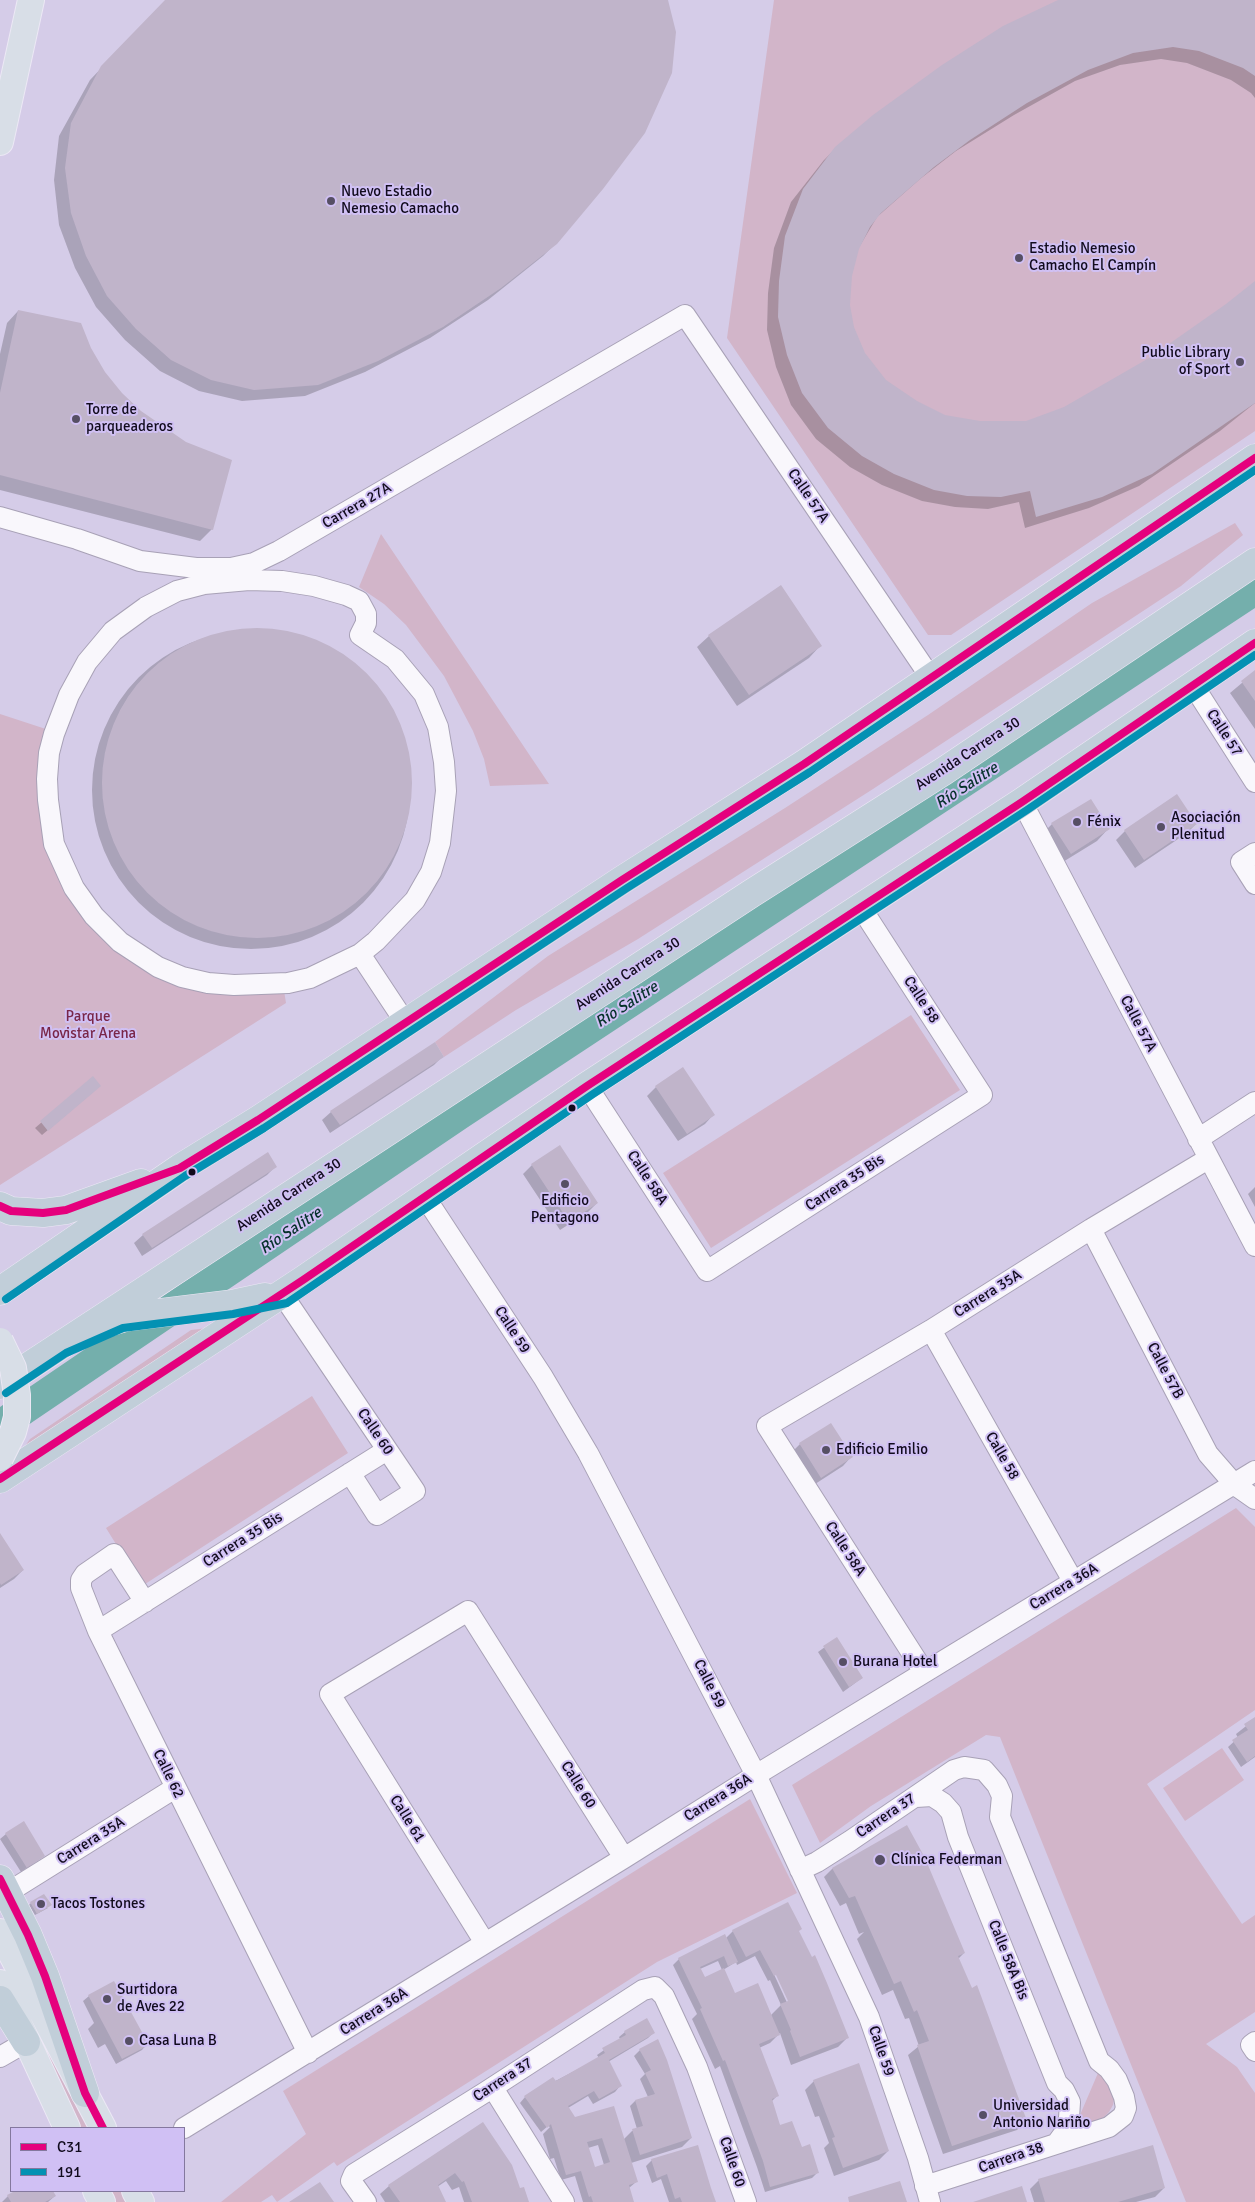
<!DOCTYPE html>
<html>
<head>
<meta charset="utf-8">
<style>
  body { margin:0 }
  #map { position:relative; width:1255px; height:2202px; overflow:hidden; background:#d5cce8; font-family:Signika,sans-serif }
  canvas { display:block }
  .legend { position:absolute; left:10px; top:2127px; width:175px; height:65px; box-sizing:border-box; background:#d0c0f4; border:1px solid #84789e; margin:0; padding:6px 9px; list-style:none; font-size:15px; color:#110b1d }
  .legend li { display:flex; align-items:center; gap:10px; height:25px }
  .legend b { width:25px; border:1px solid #84789e }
</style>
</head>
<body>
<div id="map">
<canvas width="1255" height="2202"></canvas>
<ul class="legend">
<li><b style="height:6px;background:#e5007d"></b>C31</li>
<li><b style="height:6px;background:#0391b3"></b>191</li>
</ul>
</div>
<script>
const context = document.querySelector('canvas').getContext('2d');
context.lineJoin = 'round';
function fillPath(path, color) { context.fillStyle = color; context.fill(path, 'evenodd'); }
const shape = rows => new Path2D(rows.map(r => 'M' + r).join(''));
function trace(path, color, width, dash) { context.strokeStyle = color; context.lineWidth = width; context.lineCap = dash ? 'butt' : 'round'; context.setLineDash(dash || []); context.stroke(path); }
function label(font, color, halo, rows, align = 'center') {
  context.font = font + ' Signika,sans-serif'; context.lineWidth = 4; context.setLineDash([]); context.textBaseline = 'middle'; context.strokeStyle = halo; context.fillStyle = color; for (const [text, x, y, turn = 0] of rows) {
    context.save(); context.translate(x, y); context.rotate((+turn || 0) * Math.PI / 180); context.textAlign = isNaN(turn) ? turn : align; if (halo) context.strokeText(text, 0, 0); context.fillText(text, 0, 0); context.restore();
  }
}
const green = shape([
  [774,0,1255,0,1255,431,951,635,928,635,727,338],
  [1235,523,1243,535,1181,586,873,789,638,939,516,1010,444,1057,435,1042,548,956,785,808,928,715,1092,603],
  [381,534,549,784,490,786,484,759,473,731,444,676,406,625,384,604,359,587],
  [0,714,58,733,53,753,58,843,105,924,183,974,282,978,286,1003,0,1185],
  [911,1015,960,1090,711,1248,663,1173],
  [216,1327,18,1456,30,1439,191,1330],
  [312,1396,348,1453,142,1586,106,1528],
  [1236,1508,1255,1527,1255,1710,1147,1784,1242,1924,1255,1915,1255,2012,1206,2044,1237,2067,1255,2093,1255,2202,1186,2202,1000,1737,986,1735,871,1806,820,1843,792,1785],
  [1222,1748,1244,1780,1185,1821,1163,1788],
  [750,1799,797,1893,657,1962,337,2166,334,2162,277,2202,272,2195,261,2202,221,2202,306,2134,283,2091],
  [0,1958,91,2128,79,2128],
  [1098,2073,1109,2083,1114,2099,1113,2105,1109,2112,1103,2118,1087,2124,1077,2122],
  [109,2191,122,2191,128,2202,114,2202]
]);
const water = shape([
  [1255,565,1255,608,468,1127,0,1444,0,1407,460,1094]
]);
const shadow = shape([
  [166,0,667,0,556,243,543,256,488,300,430,338,365,372,305,396,242,401,199,391,160,371,125,340,96,307,75,268,59,225,54,180,59,136,90,80],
  [1064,0,1255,0,1255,98,1251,93,1231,80,1187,63,1161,59,1120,65,1075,81,1014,115,956,151,920,179,877,217,858,249,851,276,849,305,853,327,864,354,885,381,917,402,945,416,980,422,1027,422,1064,408,1149,359,1227,305,1255,282,1255,403,1220,431,1139,486,1089,508,1025,528,1019,502,988,509,955,507,922,501,882,485,850,467,816,439,791,405,776,367,767,330,768,293,774,248,791,202,824,160,836,148],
  [18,311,90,349,104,373,212,529,200,541,0,490,0,354,7,323],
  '92 790a159 159 0 1 1 318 0a159 159 0 1 1-318 0Z',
  [709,636,820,646,809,658,737,706,697,647],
  [1255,672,1255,729,1230,693],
  [1177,796,1196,824,1187,833,1135,868,1116,840,1125,831],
  [1052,824,1108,829,1097,841,1058,865,1040,836],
  [442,1057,434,1065,330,1133,322,1120,331,1112],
  [93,1078,94,1091,42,1135,35,1128],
  [656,1087,713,1115,705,1124,678,1141,647,1096],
  [559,1147,597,1203,588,1212,560,1230,523,1174,532,1165],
  [275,1167,267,1175,142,1256,134,1243,143,1235],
  [1255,1187,1255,1207,1248,1194],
  [830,1425,851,1457,843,1466,812,1486,791,1453,800,1444],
  [0,1535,23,1570,14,1579,0,1588],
  [836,1639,862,1678,843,1692,818,1652],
  [1255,1719,1255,1757,1241,1767,1228,1747,1238,1738,1236,1734],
  [907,1827,964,1953,958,1959,1026,2121,1017,2130,943,2154,908,2055,919,2046,909,2018,905,2019,893,1990,882,1995,857,1939,864,1932,859,1934,846,1903,840,1906,824,1877,832,1869],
  [6,1834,43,1856,21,1872,0,1839],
  [31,1903,48,1908,35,1915,29,1905],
  [733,1931,798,1931,847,2038,838,2047,791,2065,780,2033,770,2043,759,2048,777,2096,771,2102,780,2126,801,2149,818,2172,812,2178,765,2192,757,2167,720,2066,715,2069,692,2019,697,2014,673,1965,679,1959,726,1938],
  [755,1956,768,1981,770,1980,781,2005,771,2015,730,1997,723,1970,736,1962,737,1965],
  [718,1961,722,1970,704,1978,700,1969],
  [774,1969,789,2001,789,2007,772,1970],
  [89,1996,147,2044,142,2050,116,2064,105,2044,98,2048,88,2029,94,2023,83,2001],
  [625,2032,653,2033,648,2038,608,2062,620,2086,615,2092,593,2104,588,2096,568,2108,573,2117,624,2139,632,2131,637,2129,630,2106,635,2101,648,2097,640,2079,645,2074,634,2056,640,2050,658,2040,691,2138,682,2147,631,2163,636,2182,629,2188,633,2202,583,2202,575,2176,561,2180,554,2158,550,2159,543,2134,550,2127,548,2126,541,2132,520,2103,525,2097,599,2058,597,2055,620,2039,619,2037],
  [598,2145,604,2165,594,2168,588,2148],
  [859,2065,888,2151,879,2160,834,2176,824,2148,829,2143,819,2116,815,2117,805,2090,814,2081],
  [482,2124,527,2202,464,2202,459,2187,452,2190,446,2181,437,2187,444,2202,385,2202,380,2194,389,2186],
  [652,2160,714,2202,669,2202,661,2179,652,2183,646,2166],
  [1039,2180,1164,2188,1155,2197,1136,2202,1034,2202,1030,2189],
  [17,2191,52,2191,55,2196,48,2202,2,2202,8,2196]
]);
const building = shape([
  [165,0,668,0,676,32,672,73,645,133,603,189,557,244,501,288,443,327,378,361,318,385,254,390,211,380,171,360,136,329,107,296,86,256,71,213,65,168,71,123,101,66],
  [1058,0,1255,0,1255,76,1243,68,1199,51,1173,47,1133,53,1088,70,1027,103,970,140,934,167,881,213,870,227,859,249,852,276,850,305,854,327,865,353,886,380,917,401,945,415,980,421,1026,421,1064,407,1149,358,1226,304,1255,281,1255,403,1152,474,1102,497,1036,517,1030,491,1001,497,967,496,934,490,894,474,862,456,828,428,802,393,787,355,778,317,779,281,785,236,803,189,835,147,873,115,942,65,1003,26],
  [18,310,81,323,91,348,105,372,122,393,141,411,186,442,232,460,213,530,0,475,0,393],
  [781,585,822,646,749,695,708,635],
  '102 783a155 155 0 1 1 310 0a155 155 0 1 1-310 0Z',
  [1255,670,1255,701,1241,681],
  [1177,794,1197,824,1144,860,1124,830],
  [1091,799,1110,829,1071,854,1051,823],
  [435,1042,444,1057,340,1125,330,1111],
  [683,1067,715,1115,687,1134,655,1086],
  [93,1076,101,1086,48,1131,40,1121],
  [560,1145,598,1203,569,1222,531,1164],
  [268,1152,277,1167,152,1248,142,1234],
  [831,1423,853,1457,821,1478,799,1443],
  [0,1533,24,1570,1,1585,0,1583],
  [837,1637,863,1678,849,1687,823,1646],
  [1255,1717,1255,1756,1247,1762,1232,1740,1248,1730,1244,1724],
  [24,1821,45,1856,27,1868,5,1833],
  [907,1825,925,1858,965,1953,958,1956,972,1988,977,1985,1027,2121,952,2146,917,2045,929,2041,917,2010,914,2012,901,1981,894,1984,855,1896,849,1898,832,1868],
  [44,1894,52,1905,37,1914,30,1902],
  [788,1902,802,1929,799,1931,812,1957,815,1955,827,1983,849,2038,800,2057,790,2031,791,2030,780,2004,788,2001,776,1975,774,1976,760,1950,746,1957,732,1930],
  [725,1934,738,1962,728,1966,724,1956,700,1967,705,1977,724,1968,735,1993,758,1983,780,2035,759,2044,779,2096,772,2099,780,2125,792,2121,802,2147,810,2144,819,2173,770,2187,763,2161,725,2060,723,2061,700,2009,702,2008,678,1958],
  [114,1981,149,2045,122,2059,88,1995],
  [647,2018,655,2033,609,2060,622,2086,599,2099,594,2091,568,2106,575,2117,614,2106,638,2182,629,2185,634,2202,593,2202,591,2196,589,2197,581,2171,566,2175,551,2124,547,2128,524,2096,553,2077,556,2081,605,2053,602,2048,626,2035,624,2031],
  [602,2138,610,2162,595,2167,587,2142],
  [658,2039,667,2060,692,2138,640,2155,632,2129,643,2126,635,2100,655,2094,645,2073,651,2070,639,2049],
  [859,2063,889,2151,843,2168,832,2138,835,2137,813,2080],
  [483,2122,512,2165,520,2188,524,2187,529,2202,472,2202,464,2181,462,2182,455,2173,438,2185,446,2202,400,2202,388,2185],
  [698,2145,711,2188,716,2202,682,2202,680,2197,675,2199,667,2174,657,2178,651,2159],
  [1153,2145,1165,2188,1118,2202,1045,2202,1038,2179],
  [900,2181,907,2202,849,2202,848,2197],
  [320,2182,334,2202,289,2202],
  [1022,2186,1027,2202,973,2202],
  [15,2191,53,2191,56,2196,45,2202,11,2202,7,2195]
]);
const minor = shape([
  [0,517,77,539,140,561,196,568,231,568,254,563,279,551,685,315,931,678],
  [249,580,282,581,314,586,346,595,359,601,366,614,366,623,360,635,395,659,424,694,438,727,444,762,446,791,440,843,431,872,415,900,376,941,360,954,310,978,288,983,234,985,208,983,182,977,158,967,120,942,94,916,74,888,54,844,48,800,47,779,49,753,54,734,69,695,87,662,113,631,146,607,177,591,204,584,249,580],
  [1193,685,1255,782],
  [1022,802,1255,1246],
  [1255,853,1241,862,1255,884],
  [360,954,405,1022],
  [587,1086,707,1271,982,1095,860,906],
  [1198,1139,1255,1102],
  [425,1197,543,1377,588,1453,756,1775,869,2017,918,2158,930,2202],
  [1091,1229,1208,1454,1235,1485,1255,1499],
  [282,1294,415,1491,377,1515,350,1473],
  [931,1330,1073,1581],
  [145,1602,114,1554,85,1574,81,1580,81,1588,98,1631,308,2053],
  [98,1631,387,1450],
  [924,1672,767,1426,931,1330,1091,1229,1208,1159],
  [916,1797,932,1796,943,1803,951,1812,958,1837,1057,2083,1064,2090,1070,2102,1069,2118,1065,2132,1057,2143],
  [800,1870,817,1862,850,1841,954,1770,964,1767,984,1770,997,1785,1002,1796,1000,1817,1099,2061,1109,2069,1117,2080,1124,2097,1126,2108,1123,2116,1109,2127,925,2186],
  [7,1893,175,1788],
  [485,1943,330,1694,468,1611,624,1858],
  [1255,2042,1251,2045,1255,2051],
  [0,2057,26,2042],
  [493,2088,564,2202],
  [184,2128,624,1858,756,1775,1255,1471],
  [366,2202,351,2181,354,2174,484,2093,643,1990,655,1987,664,1996,697,2067,746,2202]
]);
const major = shape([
  [0,142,31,0],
  [0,1932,103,2128],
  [0,1983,67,2128],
  [96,2191,102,2202],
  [135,2191,141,2202]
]);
const highway = shape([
  [0,1206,11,1211,43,1213,66,1210,141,1183],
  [0,1291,180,1168,258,1120,622,880,804,764,1255,458],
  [106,1323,126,1317,232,1304,265,1297],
  [0,1385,752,893,944,771,1255,562],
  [0,1479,303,1280,587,1086,1022,802,1255,643],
  [0,1879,28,1935,45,1976,85,2093],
  [0,2000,26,2042]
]);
const majorBridge = shape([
  [0,1341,13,1368,17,1395,17,1417,13,1432,0,1458]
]);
const bus1 = shape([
  [0,1206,11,1211,43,1213,66,1210,180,1168,258,1120,622,880,804,764,1255,458],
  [0,1479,303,1280,587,1086,1022,802,1255,643],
  [0,1879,28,1935,45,1976,85,2093,103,2128]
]);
const bus2 = shape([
  [6,1299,185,1176,264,1128,627,888,810,772,1255,470],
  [6,1393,66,1353,123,1328,233,1314,287,1303,593,1094,1027,810,1255,655]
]);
const markers = [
  [331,201,5,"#564f64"],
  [1019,258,5,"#564f64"],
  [1240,362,5,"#564f64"],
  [76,419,5,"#564f64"],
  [1077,822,5,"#564f64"],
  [1161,827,5,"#564f64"],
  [572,1108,4.5,"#110b1d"],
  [192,1172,4.5,"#110b1d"],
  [565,1184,5,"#564f64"],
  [826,1450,5,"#564f64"],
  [843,1662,5,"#564f64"],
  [880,1860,6,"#564f64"],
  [41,1904,5,"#564f64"],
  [107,1999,5,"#564f64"],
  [129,2041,5,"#564f64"],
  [983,2115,5,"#564f64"]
];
const poiNames = [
  ["Nuevo Estadio",341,192],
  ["Nemesio Camacho",341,209],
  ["Estadio Nemesio",1029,249],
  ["Camacho El Campín",1029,266],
  ["Public Library",1230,353,"right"],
  ["of Sport",1230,370,"right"],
  ["Torre de",86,410],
  ["parqueaderos",86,427],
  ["Asociación",1171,818],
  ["Plenitud",1171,835],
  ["Fénix",1087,822],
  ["Edificio",565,1201,"center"],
  ["Pentagono",565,1218,"center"],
  ["Edificio Emilio",836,1450],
  ["Burana Hotel",853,1662],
  ["Clínica Federman",891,1860],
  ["Tacos Tostones",51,1904],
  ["Surtidora",117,1990],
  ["de Aves 22",117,2007],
  ["Casa Luna B",139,2041],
  ["Universidad",993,2106],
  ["Antonio Nariño",993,2123]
];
const streetNames = [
  ["Calle 57A",808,496,56],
  ["Carrera 27A",357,506,-30],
  ["Calle 57",1224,733,57],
  ["Avenida Carrera 30",968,754,-33],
  ["Avenida Carrera 30",628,974,-33],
  ["Calle 58",921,1000,57],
  ["Calle 57A",1138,1024,62],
  ["Calle 58A",647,1178,57],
  ["Carrera 35 Bis",845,1183,-33],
  ["Avenida Carrera 30",289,1195,-33],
  ["Carrera 35A",988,1294,-32],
  ["Calle 59",512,1330,57],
  ["Calle 57B",1165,1371,62],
  ["Calle 60",375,1432,56],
  ["Calle 58",1002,1456,60],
  ["Carrera 35 Bis",243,1540,-32],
  ["Calle 58A",845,1549,57],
  ["Carrera 36A",1064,1587,-31],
  ["Calle 59",709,1684,63],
  ["Calle 62",168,1774,64],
  ["Calle 60",578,1785,58],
  ["Carrera 36A",718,1798,-32],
  ["Carrera 37",886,1816,-34],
  ["Calle 61",407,1819,58],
  ["Carrera 35A",91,1841,-32],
  ["Calle 58A Bis",1008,1960,68],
  ["Carrera 36A",374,2012,-32],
  ["Calle 59",881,2051,71],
  ["Carrera 37",503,2080,-33],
  ["Carrera 38",1011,2158,-19],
  ["Calle 60",732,2162,71]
];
const parkNames = [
  ["Parque",88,1017],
  ["Movistar Arena",88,1034]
];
const waterNames = [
  ["Río Salitre",967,786,-33],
  ["Río Salitre",627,1005,-33],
  ["Río Salitre",291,1231,-34]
];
fillPath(green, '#d2b5c9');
fillPath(water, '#74afac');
fillPath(shadow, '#0003');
fillPath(building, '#c0b4ca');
trace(minor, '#a8a1b6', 22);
trace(major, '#ece8f5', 28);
trace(highway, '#ece8f5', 29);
trace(minor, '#f9f7fc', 20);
trace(major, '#d8dee7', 26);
trace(highway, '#c1ced9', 28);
trace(majorBridge, '#ece8f5', 28, []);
trace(majorBridge, '#d8dee7', 26);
trace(bus1, '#e5007d', 8);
trace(bus2, '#0391b3', 8);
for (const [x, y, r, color] of markers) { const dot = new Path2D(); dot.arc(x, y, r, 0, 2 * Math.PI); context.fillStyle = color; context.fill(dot); trace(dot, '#d0c0f4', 2); }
label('15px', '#110b1d', '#d0c0f4', poiNames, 'left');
label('15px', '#110b1d', '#d0c0f4', streetNames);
label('15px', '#792648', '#d0c0f4', parkNames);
label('italic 16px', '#05312a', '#d0c0f4', waterNames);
</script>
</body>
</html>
